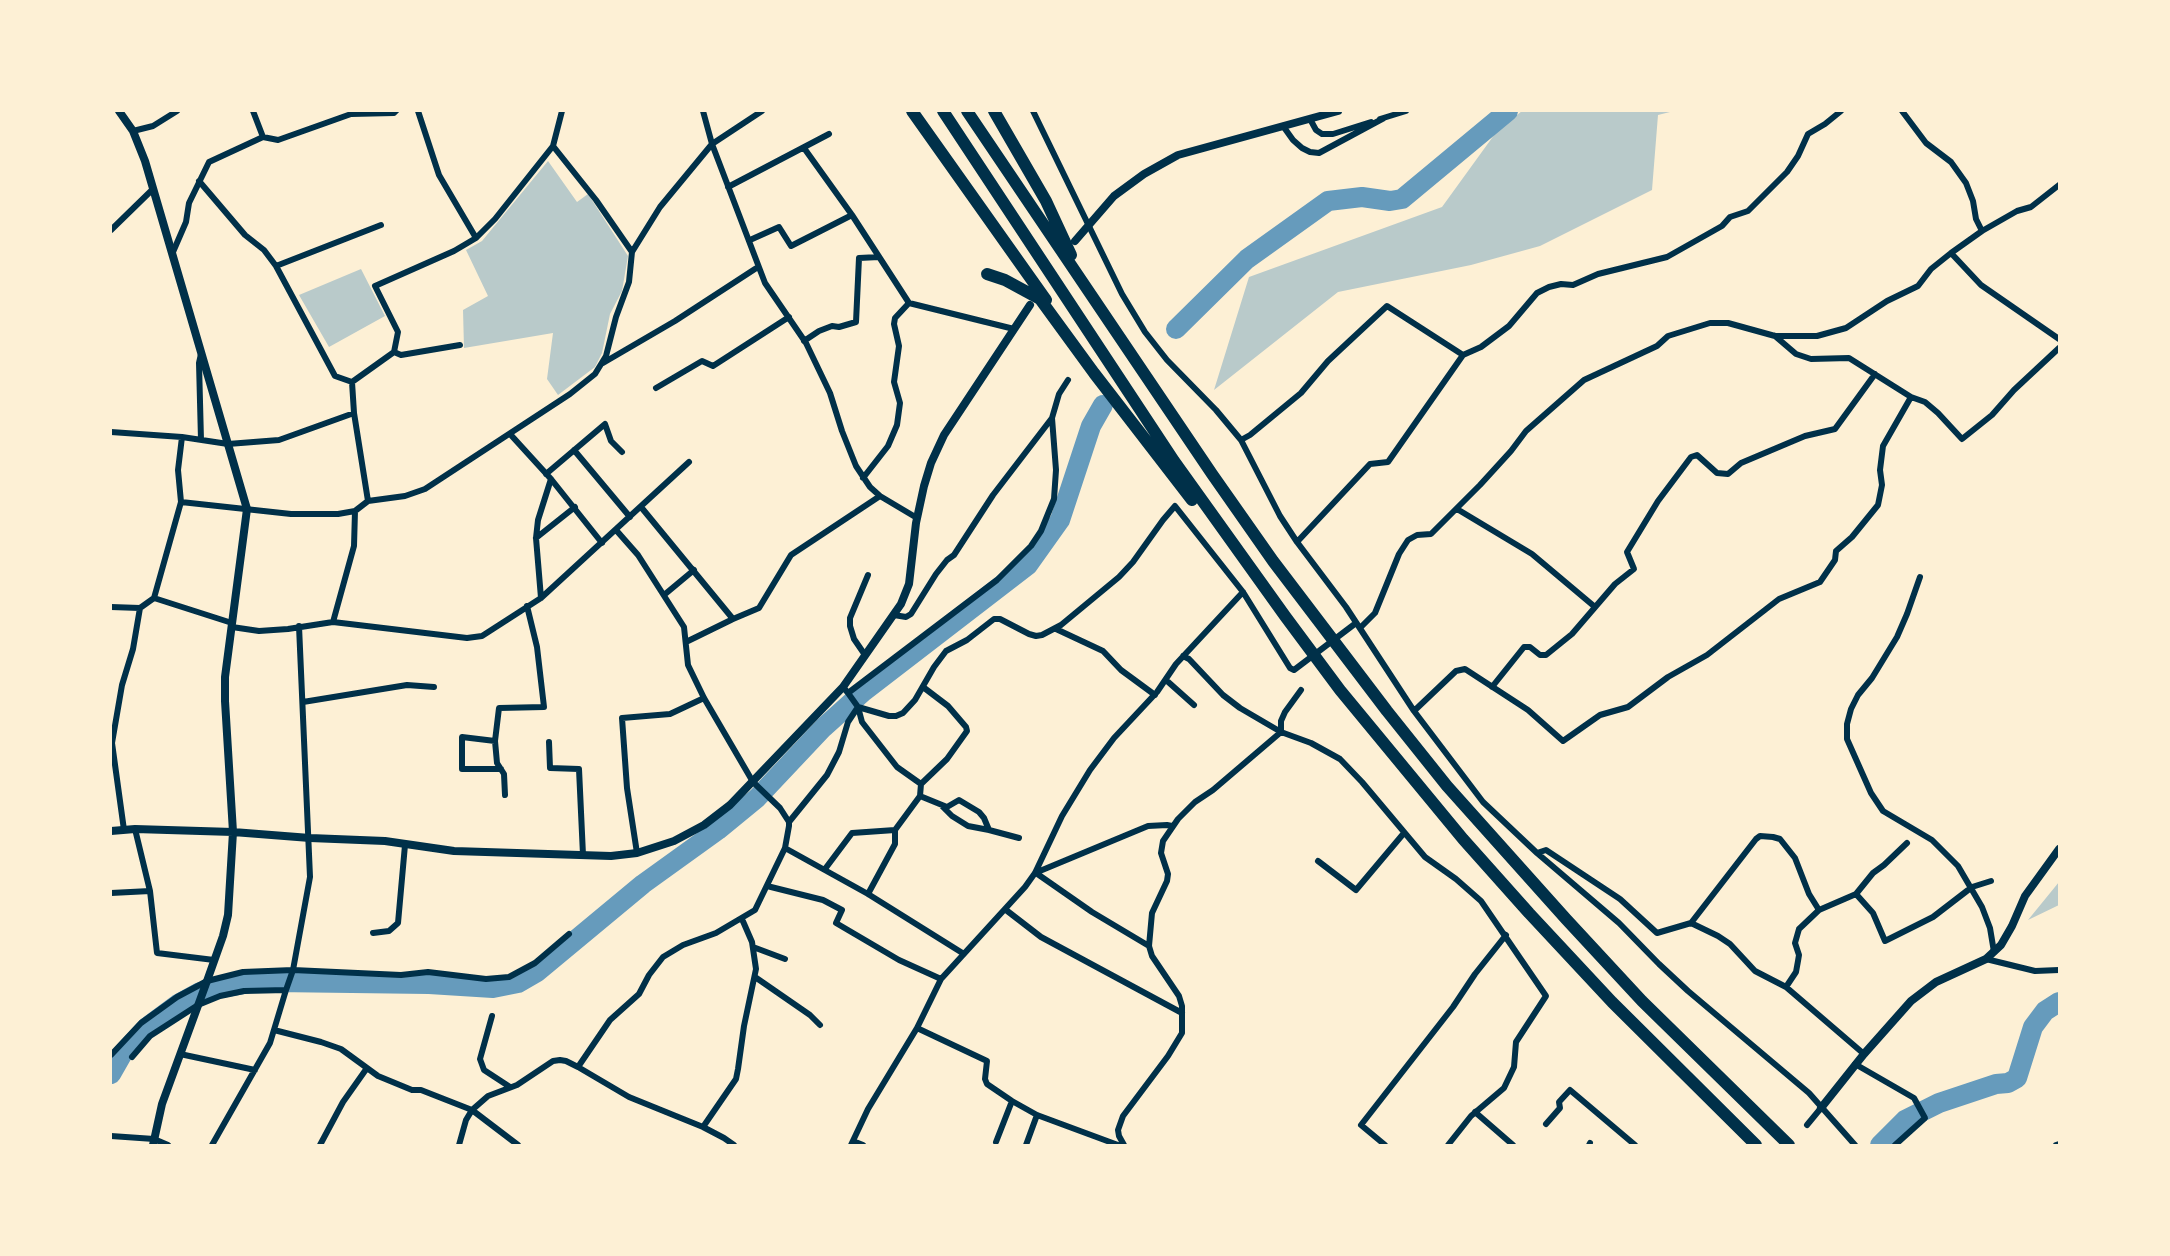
<!DOCTYPE html>
<html>
<head>
<meta charset="utf-8">
<style>
  body { margin:0 }
  #map { position:relative; width:2170px; height:1256px; overflow:hidden; background:#fdf0d5; font-family:"Sofia Sans Condensed",sans-serif }
  canvas { display:block }
  .frame { position:absolute; inset:0; border:112px solid #fdf0d5; pointer-events:none }
</style>
</head>
<body>
<div id="map">
<canvas width="2170" height="1256"></canvas>
<div class="frame"></div>
</div>
<script>
const context = document.querySelector('canvas').getContext('2d');
context.lineJoin = 'round';
function fillPath(path, color) { context.fillStyle = color; context.fill(path, 'evenodd'); }
const shape = rows => new Path2D(rows.map(r => 'M' + r).join(''));
function trace(path, color, width, dash) { context.strokeStyle = color; context.lineWidth = width; context.lineCap = dash ? 'butt' : 'round'; context.setLineDash(dash || []); context.stroke(path); }
const green = shape([
  [1522,111,1674,111,1658,115,1652,190,1540,246,1471,265,1338,292,1214,390,1249,277,1442,207,1497,131],
  [548,161,577,202,588,194,628,256,622,291,610,314,602,353,595,367,558,395,547,379,553,333,464,348,463,310,488,296,466,250,482,241],
  [361,269,385,316,329,347,299,295],
  [2059,882,2059,905,2028,920]
]);
const river = shape([
  [1176,329,1247,259,1328,201,1362,197,1390,201,1402,199,1508,111],
  [111,1074,123,1053,147,1027,178,1004,200,992,250,983,275,982,429,984,493,988,518,983,537,972,643,884,718,830,757,798,823,728,863,692,1028,565,1060,520,1091,426,1103,405],
  [1880,1145,1905,1120,1939,1103,1996,1084,2008,1083,2017,1078,2033,1027,2045,1011,2059,1002]
]);
const minor = shape([
  [253,111,263,137],
  [418,111,439,175,476,238],
  [703,111,712,144,765,283,806,343,830,393,842,431,856,466,870,487,880,496,917,518],
  [1033,111,1122,294,1145,332,1167,360,1216,410,1241,440,1280,516,1297,542,1346,607,1414,711,1483,802,1537,853,1619,923,1659,964,1688,991,1809,1093,1855,1145],
  [1902,111,1926,143,1951,162,1966,183,1973,201,1976,219,1982,231],
  [1310,119,1316,130,1322,134,1333,134,1371,122],
  [1380,119,1406,111],
  [1283,126,1293,140,1302,148,1310,152,1319,153,1384,118],
  [133,131,153,126,177,111],
  [553,146,596,200,632,252],
  [804,148,852,215,909,303,1014,329],
  [199,181,245,235,264,250,276,266,335,376,352,382,394,352,398,332,375,286,454,251,476,238,495,219,553,146,562,111],
  [728,187,829,134],
  [111,230,153,189],
  [750,240,779,227,791,246,852,215],
  [173,252,186,222,189,203,209,162,263,137,278,140,351,114,394,113,396,111],
  [1951,253,1981,285,2059,339],
  [276,266,381,225],
  [1775,336,1796,354,1811,359,1849,358,1911,397,1925,402,1938,413,1962,439,1992,415,2014,390,2059,348],
  [804,341,819,331,832,326,839,327,856,322,859,258,879,257],
  [394,352,401,355,460,345],
  [201,354,199,363,201,440],
  [1463,355,1481,347,1509,326,1537,293,1549,287,1561,284,1573,285,1598,274,1667,257,1722,226,1730,217,1748,211,1787,172,1798,156,1808,134,1825,124,1841,111],
  [603,363,675,321,758,267],
  [352,382,354,413,368,501],
  [656,388,702,361,713,366,789,317],
  [111,432,182,437,228,444,279,440,354,413],
  [510,434,551,479,602,543],
  [1241,440,1250,435,1301,393,1328,361,1387,306,1463,355,1388,462,1370,464,1297,542],
  [574,450,630,517],
  [546,474,605,424,611,441,622,452],
  [863,478,888,446,897,425,900,403,894,382,899,346,894,324,895,318,909,303],
  [181,502,291,514,338,514,355,511,368,501,405,496,425,489,570,394,595,374,606,356,616,317,629,282,632,252,660,207,712,144,762,111],
  [641,507,733,619],
  [1457,509,1532,554,1595,607],
  [536,538,575,507],
  [1920,577,1907,614,1897,637,1872,678,1858,695,1851,709,1847,724,1847,739,1871,793,1883,811,1932,840,1958,866,1982,907,1990,928,1994,952],
  [664,595,694,570],
  [154,598,232,623],
  [541,598,536,538,538,520,551,479],
  [111,607,140,608,154,598,181,502,178,470,182,437],
  [894,615,906,617,911,614,936,574,947,560,954,555,993,495,1052,418,1059,394,1068,380],
  [333,622,354,546,355,511],
  [232,627,259,631,288,629,333,622,467,638,482,636,541,598,689,462],
  [1360,628,1375,613,1399,554,1408,540,1417,535,1431,534,1480,485,1511,451,1526,431,1584,380,1657,346,1668,336,1710,323,1728,323,1775,336,1817,336,1846,328,1887,301,1918,286,1931,269,1951,253,1982,231,2017,211,2031,207,2059,185],
  [1056,629,1103,651,1121,670,1155,695],
  [686,642,733,619,759,608,791,555,880,496],
  [865,655,854,639,850,626,850,618,868,575],
  [1183,656,1189,659,1223,695,1240,708,1281,732,1311,743,1340,759,1362,782,1425,857,1456,879,1481,901,1546,996,1516,1042,1514,1067,1504,1088,1471,1116,1448,1145],
  [1166,680,1194,705],
  [843,687,848,693,997,580,1031,546,1041,531,1054,499,1056,470,1052,418],
  [1492,687,1524,647,1530,647,1540,655,1546,655,1572,634,1615,584,1634,569,1627,552,1658,501,1691,457,1697,455,1717,473,1728,474,1741,463,1805,436,1835,429,1875,374],
  [848,693,858,707,862,722,897,767,921,784],
  [303,702,407,685,434,687],
  [858,707,889,716,896,716,903,713,915,700,934,667,946,651,967,640,994,619,1000,619,1029,634,1036,636,1042,635,1061,625,1119,577,1133,562,1163,520,1175,506,1243,592,1290,668,1294,670,1356,623],
  [1414,711,1456,671,1465,669,1528,710,1563,741,1600,715,1628,707,1668,677,1707,655,1779,599,1820,582,1835,560,1836,551,1852,537,1878,505,1882,485,1880,470,1883,446,1911,397],
  [495,741,462,737,462,769,501,769],
  [549,742,550,768,579,769,583,855],
  [505,795,504,774,497,763,495,741,499,708,544,707,537,647,527,606],
  [920,796,947,807,959,800,979,812,984,818,989,830,968,826,952,816,943,807],
  [789,822,827,775,839,752,848,722,858,707],
  [124,830,112,743,122,685,133,649,140,608],
  [989,830,1019,838],
  [785,848,868,894,964,954],
  [637,853,627,788,622,718,670,714,704,698],
  [1537,853,1546,850,1620,899,1657,933,1691,923,1718,936,1730,944,1755,971,1786,987,1864,1054],
  [1318,861,1356,890,1404,833],
  [825,869,852,833,895,830,920,796,921,784,947,759,967,731,966,727,948,706,923,687],
  [1035,873,1148,826,1167,825,1172,826],
  [1036,873,1092,912,1149,946],
  [767,886,823,900,842,910,836,923,899,960,941,979],
  [150,891,157,953,214,960],
  [111,893,150,891,135,829],
  [868,894,895,844,895,830],
  [1856,894,1873,913,1885,941,1933,917,1972,887,1991,881],
  [1006,910,1041,937,1182,1013],
  [1691,923,1756,839,1760,836,1773,837,1780,839,1795,858,1809,894,1819,910],
  [373,933,389,931,398,923,405,845],
  [753,947,785,959],
  [1986,959,2035,971,2059,970],
  [755,977,810,1015,820,1025],
  [1786,987,1796,972,1798,961,1799,955,1795,943,1799,929,1819,910,1856,894,1873,873,1884,865,1907,843],
  [286,990,293,970,310,877,299,626],
  [492,1016,480,1059,484,1070,510,1087],
  [917,1028,987,1061,985,1079,987,1084,1012,1101,1037,1115,1118,1145],
  [274,1030,321,1042,341,1049,378,1076,412,1090,421,1090,472,1110,518,1145],
  [180,1054,255,1070],
  [111,1055,141,1023,177,997,207,981,243,972,293,970,401,975,428,972,486,979,509,977,535,963,569,934],
  [132,1057,150,1036,198,1005,220,996,244,991,286,990,270,1043,212,1145],
  [1855,1064,1914,1098,1925,1118,1895,1145],
  [578,1067,610,1020,639,994,649,975,663,957,683,945,716,933,755,910,785,848,789,826,789,822,780,808,753,782,704,698,688,665,684,627,638,555,616,530],
  [1475,1112,1513,1145],
  [1546,1124,1560,1108,1559,1102,1570,1090,1635,1145],
  [1807,1125,1821,1108],
  [703,1127,736,1079,738,1069,744,1026,756,969,752,942,742,919],
  [111,1136,154,1139,168,1145],
  [853,1141,863,1145],
  [996,1142,1012,1101],
  [320,1145,343,1102,367,1068],
  [459,1145,466,1120,472,1110,488,1096,517,1085,553,1061,560,1060,566,1061,578,1067,629,1097,703,1127,724,1138,734,1145],
  [851,1145,868,1109,917,1028,941,979,1025,887,1035,873,1062,816,1090,770,1114,738,1157,692,1176,664,1243,592],
  [1026,1145,1037,1115],
  [1124,1145,1119,1136,1118,1130,1123,1116,1168,1056,1182,1033,1182,1006,1179,996,1152,956,1149,946,1152,913,1167,881,1168,874,1161,853,1163,841,1178,819,1195,802,1213,790,1281,732,1281,721,1285,712,1301,690],
  [1385,1145,1361,1125,1453,1007,1475,974,1506,935],
  [1589,1145,1590,1143],
  [2056,1145,2059,1144]
]);
const tertiary = shape([
  [119,111,133,131,145,161,247,509,225,677,225,701,233,832,228,915,223,936,207,981,162,1104,153,1145],
  [1075,241,1114,196,1144,174,1178,155,1338,111],
  [111,831,135,829,233,832,310,838,385,841,454,851,611,856,637,853,674,841,704,825,730,805,843,687,901,604,909,584,916,523,924,486,931,463,944,435,1030,305],
  [1821,1108,1864,1054,1911,1001,1936,982,1986,959,2001,945,2012,926,2025,896,2059,849]
]);
const motorway = shape([
  [912,111,1046,300],
  [943,111,1174,461,1285,616,1340,690,1463,839,1529,913,1612,1002,1756,1145],
  [967,111,1212,474,1273,561,1387,711,1447,786,1566,919,1642,1001,1789,1145],
  [994,111,1046,201,1071,255],
  [987,274,1005,280,1040,299,1094,373,1192,500]
]);
fillPath(green, '#b9caca');
trace(river, '#669bbc', 20);
trace(minor, '#003049', 6);
trace(tertiary, '#003049', 8);
trace(motorway, '#003049', 12);
</script>
</body>
</html>
